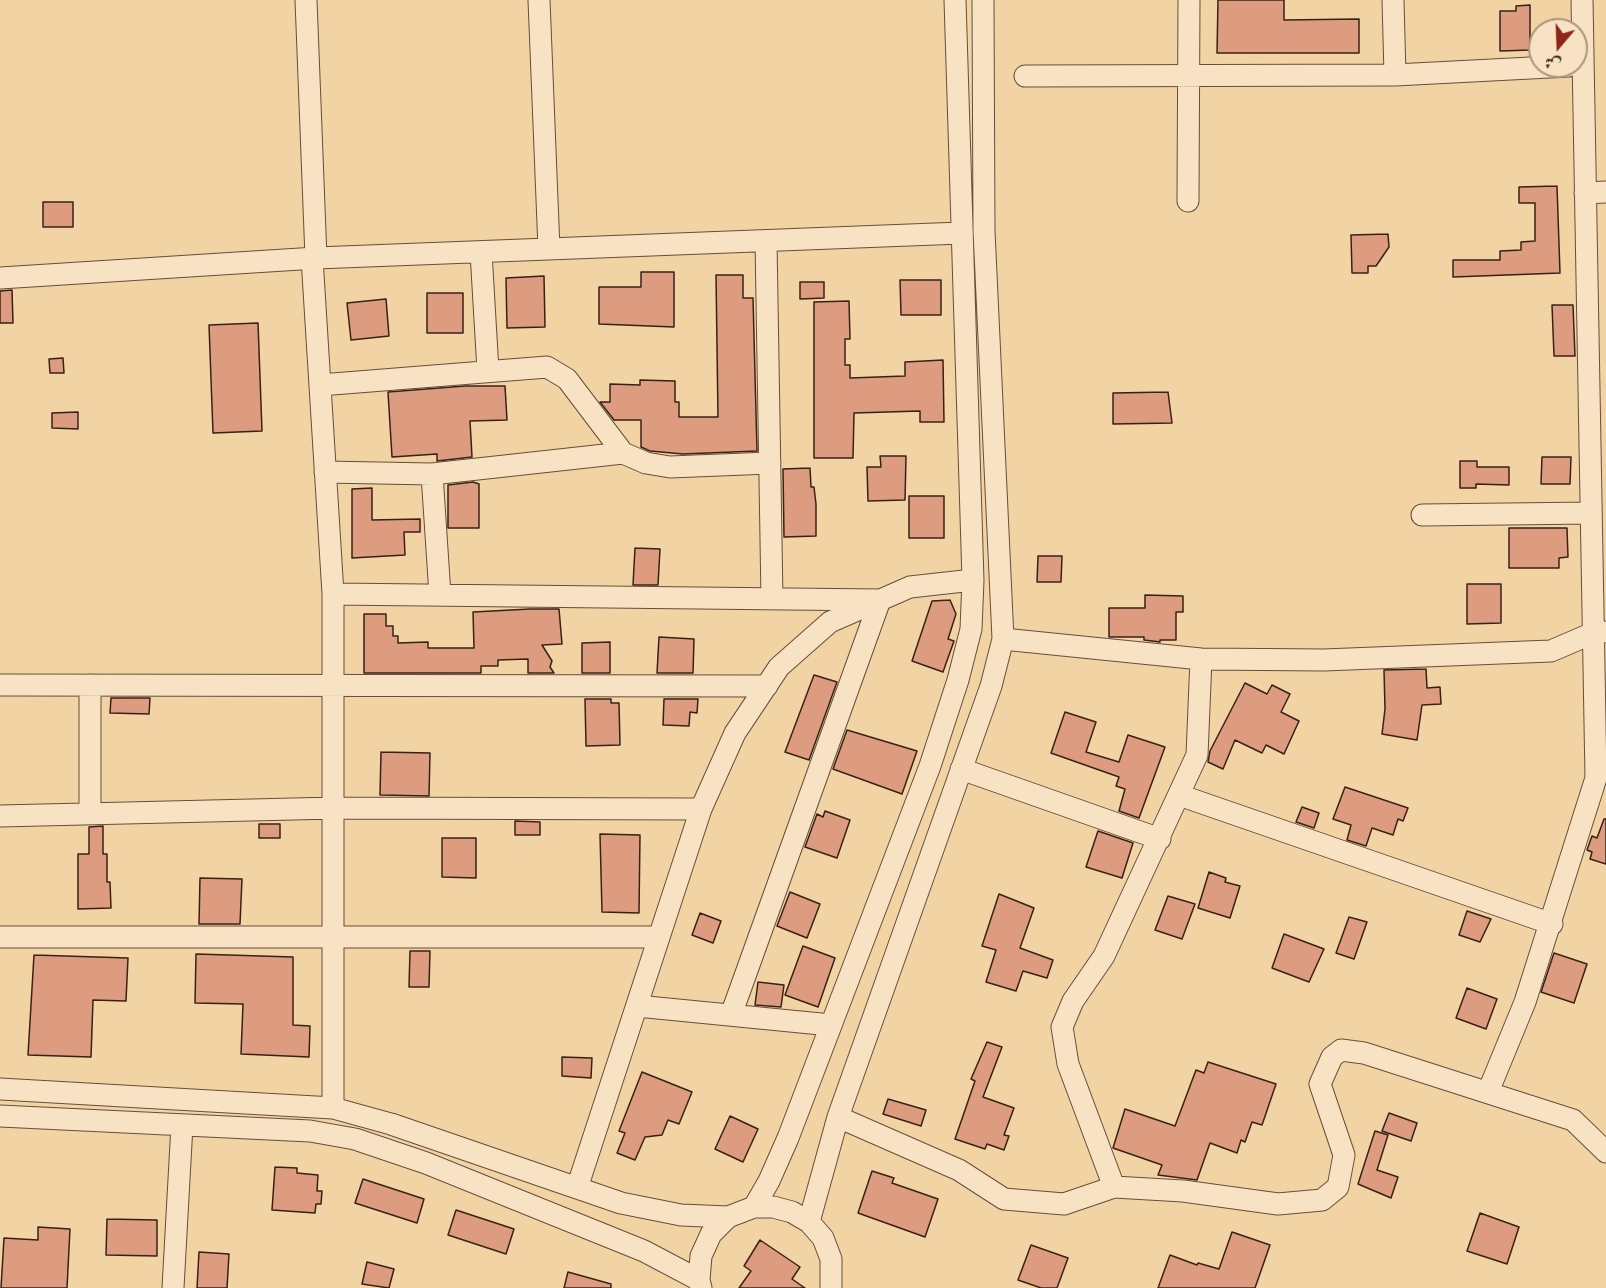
<!DOCTYPE html>
<html>
<head>
<meta charset="utf-8">
<style>
  body { margin:0 }
  #map { position:relative; width:1606px; height:1288px; overflow:hidden; background:#f2d3a4; font-family:"IM FELL Double Pica",Amiri,serif }
  canvas { display:block }
  .north { position:absolute; left:1528px; top:18px; width:60px; height:60px; box-sizing:border-box; background:#f7e2c4; border:2px solid #ab957f; border-radius:50%; rotate:199deg; font-size:16px; font-weight:700; line-height:24px; text-align:center; color:#382117 }
  .north::after { content:''; display:block; margin:auto; width:21px; height:27px; background:#8f2418; clip-path:polygon(50% 0,100% 100%,50% 72%,0 100%) }
</style>
</head>
<body>
<div id="map">
<canvas width="1606" height="1288"></canvas>
<div class="north">ش</div>
</div>
<script>
const context = document.querySelector('canvas').getContext('2d');
context.lineJoin = 'round';
function fillPath(path, color) { context.fillStyle = color; context.fill(path, 'evenodd'); }
const shape = rows => new Path2D(rows.map(r => 'M' + r).join(''));
function trace(path, color, width, dash) { context.strokeStyle = color; context.lineWidth = width; context.lineCap = dash ? 'butt' : 'round'; context.setLineDash(dash || []); context.stroke(path); }
const building = shape([
  [1218,0,1284,0,1284,20,1359,19,1359,53,1217,53,1218,0],
  [1530,5,1530,50,1500,51,1500,11,1516,11,1516,6,1530,5],
  [1557,186,1560,273,1453,277,1453,260,1500,260,1500,251,1521,250,1521,242,1535,241,1535,203,1519,203,1519,187,1557,186],
  [43,202,73,202,73,227,43,227,43,202],
  [1388,234,1389,247,1376,266,1368,266,1368,273,1352,273,1351,235,1388,234],
  [641,272,674,272,674,327,599,324,599,287,641,287,641,272],
  [716,275,743,275,743,298,753,298,757,451,683,454,650,451,641,447,641,420,614,420,600,402,610,402,610,384,640,385,640,380,675,381,675,402,679,402,679,417,718,417,716,275],
  [544,276,545,327,507,328,506,278,544,276],
  [900,280,941,280,941,315,901,315,900,280],
  [800,282,824,282,824,298,800,299,800,282],
  [12,290,13,323,0,323,0,291,12,290],
  [427,293,463,293,463,333,427,333,427,293],
  [386,299,389,336,351,340,347,303,386,299],
  [849,301,850,339,845,339,845,365,850,365,850,378,905,376,905,362,943,360,944,422,920,422,920,411,854,413,853,458,814,458,814,302,849,301],
  [1552,305,1573,305,1575,356,1554,356,1552,305],
  [258,323,262,431,213,433,209,325,258,323],
  [63,358,64,373,50,373,49,359,63,358],
  [465,386,505,386,507,420,470,421,472,457,437,461,437,454,392,457,388,392,465,386],
  [1168,392,1172,423,1113,424,1113,393,1168,392],
  [78,412,78,429,52,428,52,413,78,412],
  [880,456,906,456,905,500,868,501,867,467,881,467,880,456],
  [1542,457,1571,457,1570,484,1541,484,1542,457],
  [1460,461,1477,461,1477,467,1509,467,1509,485,1476,484,1476,488,1460,488,1460,461],
  [810,468,811,487,814,487,816,504,816,536,784,537,783,469,810,468],
  [473,482,479,484,479,528,448,528,448,485,473,482],
  [372,488,372,520,420,519,420,532,404,532,405,555,352,558,352,489,372,488],
  [909,496,944,496,944,538,909,538,909,496],
  [1509,528,1567,528,1568,557,1559,558,1559,568,1509,568,1509,528],
  [635,548,660,549,658,585,633,585,635,548],
  [1038,556,1062,556,1061,582,1037,582,1038,556],
  [1467,584,1501,584,1501,623,1467,624,1467,584],
  [1145,595,1183,596,1183,612,1176,612,1176,640,1160,640,1160,642,1144,640,1144,637,1109,637,1109,608,1145,608,1145,595],
  [950,600,956,614,948,639,954,641,943,672,912,661,932,601,950,600],
  [530,609,559,609,562,644,542,645,552,661,550,667,554,673,528,673,528,659,498,660,498,666,481,666,481,673,364,673,364,614,386,614,386,626,393,626,393,636,398,636,398,643,428,642,428,648,474,648,473,612,530,609],
  [659,637,694,639,693,673,657,673,659,637],
  [610,642,610,673,582,673,582,643,610,642],
  [1426,669,1427,688,1440,687,1441,704,1422,705,1417,740,1382,734,1385,709,1384,670,1426,669],
  [814,675,837,682,809,760,785,752,814,675],
  [1245,683,1267,694,1272,685,1290,694,1281,712,1299,721,1284,754,1266,745,1262,753,1235,740,1223,769,1208,762,1210,751,1245,683],
  [111,698,150,698,149,714,110,713,111,698],
  [585,699,611,699,611,703,619,703,620,745,586,746,585,699],
  [664,699,698,699,697,713,690,712,689,726,663,725,664,699],
  [1065,712,1096,722,1086,752,1119,762,1128,735,1165,747,1139,818,1119,811,1125,789,1116,786,1119,777,1051,753,1065,712],
  [847,730,917,751,902,794,833,769,847,730],
  [381,752,430,753,429,796,380,795,381,752],
  [1345,787,1408,808,1403,821,1398,819,1393,835,1372,828,1366,846,1347,840,1351,825,1333,819,1345,787],
  [1302,807,1319,813,1314,828,1296,822,1302,807],
  [825,811,850,820,837,858,805,847,817,814,823,817,825,811],
  [1604,819,1606,819,1606,864,1590,859,1592,852,1587,850,1592,836,1597,838,1604,819],
  [515,821,540,822,540,835,515,835,515,821],
  [259,824,280,824,280,838,259,838,259,824],
  [103,826,103,854,107,854,107,882,110,882,111,908,78,909,78,854,89,854,89,827,103,826],
  [1098,831,1133,843,1122,878,1086,867,1098,831],
  [600,834,640,835,639,913,602,912,600,834],
  [442,838,476,838,476,878,442,877,442,838],
  [1209,872,1226,878,1225,882,1240,886,1230,918,1198,908,1209,872],
  [200,878,242,879,240,924,199,924,200,878],
  [790,892,820,904,807,938,777,926,790,892],
  [999,894,1034,908,1020,948,1053,960,1047,978,1023,971,1016,991,986,982,996,950,982,946,999,894],
  [1168,896,1195,904,1182,939,1155,930,1168,896],
  [1467,911,1491,919,1480,942,1459,935,1467,911],
  [700,913,721,921,713,943,692,935,700,913],
  [1349,917,1367,922,1354,959,1336,953,1349,917],
  [1284,934,1324,949,1309,982,1272,968,1284,934],
  [803,946,835,958,818,1007,785,995,803,946],
  [410,951,430,951,429,987,409,987,410,951],
  [1554,953,1587,964,1574,1003,1541,992,1554,953],
  [196,954,293,957,293,1025,310,1026,309,1057,241,1054,243,1004,195,1003,196,954],
  [34,955,128,958,126,1001,93,1000,91,1057,28,1055,34,955],
  [758,982,784,985,781,1007,755,1005,758,982],
  [1467,988,1497,999,1486,1029,1456,1018,1467,988],
  [987,1042,1002,1047,983,1097,1014,1108,1004,1135,1009,1136,1004,1150,987,1144,985,1149,955,1139,975,1081,971,1079,987,1042],
  [562,1057,592,1058,591,1078,562,1076,562,1057],
  [1208,1062,1276,1084,1262,1125,1252,1122,1245,1142,1241,1140,1237,1153,1210,1143,1197,1180,1158,1175,1162,1165,1113,1148,1125,1109,1175,1126,1196,1070,1204,1073,1208,1062],
  [642,1072,692,1092,679,1124,668,1120,662,1135,645,1137,635,1160,617,1153,625,1133,619,1131,642,1072],
  [888,1099,926,1110,921,1126,883,1114,888,1099],
  [1389,1113,1417,1123,1411,1141,1382,1131,1389,1113],
  [730,1116,758,1129,743,1162,715,1149,730,1116],
  [1375,1131,1388,1135,1377,1170,1398,1177,1391,1198,1358,1184,1375,1131],
  [275,1167,297,1168,297,1173,318,1175,317,1191,322,1191,321,1204,316,1204,315,1213,272,1210,275,1167],
  [872,1171,894,1178,892,1183,938,1199,925,1237,858,1213,872,1171],
  [363,1179,424,1199,417,1223,355,1203,363,1179],
  [456,1210,514,1229,506,1254,448,1235,456,1210],
  [1480,1213,1519,1227,1507,1264,1467,1251,1480,1213],
  [107,1219,157,1220,157,1256,106,1255,107,1219],
  [38,1227,70,1229,67,1288,1,1288,4,1238,38,1240,38,1227],
  [1232,1232,1270,1245,1255,1288,1158,1288,1170,1255,1197,1265,1198,1263,1219,1269,1232,1232],
  [760,1240,800,1267,792,1279,805,1288,739,1288,751,1271,744,1266,760,1240],
  [1031,1245,1068,1258,1057,1288,1041,1288,1018,1280,1031,1245],
  [199,1252,229,1254,227,1288,197,1288,199,1252],
  [367,1262,394,1269,389,1288,362,1284,367,1262],
  [568,1272,611,1284,611,1288,564,1288,568,1272]
]);
const minor = shape([
  [306,0,316,258],
  [539,0,549,249],
  [1393,0,1395,75],
  [1025,76,1395,75,1569,66],
  [1585,193,1606,192],
  [1188,201,1189,0],
  [766,241,772,599],
  [481,252,488,371],
  [312,258,333,594,333,1108],
  [0,278,316,258,961,233],
  [320,385,547,367,567,379,623,453,646,463,670,467,770,463],
  [325,472,432,474,623,453],
  [432,474,440,595],
  [1422,515,1591,513],
  [333,594,880,600,731,1015],
  [1003,639,1201,659,1324,660,1551,651,1593,633,1604,632],
  [0,685,767,686],
  [90,685,90,814],
  [961,769,1160,839],
  [1179,795,1552,924],
  [0,816,335,808,701,809],
  [0,937,659,937],
  [637,1006,831,1025],
  [0,1089,333,1108,391,1124,621,1203,681,1215,728,1217],
  [1488,1092,1525,1002,1596,778,1582,0],
  [0,1116,310,1131,355,1139,426,1163,644,1251,699,1280],
  [838,1117,959,1170,1004,1199,1064,1204,1114,1187,1183,1191,1278,1204,1322,1200,1338,1187,1344,1155,1320,1084,1332,1057,1341,1050,1364,1053,1573,1120,1606,1152],
  [1114,1187,1068,1064,1062,1027,1073,1001,1104,956,1197,755,1201,659],
  [577,1188,701,809,735,733,779,667,830,622,910,587,973,580],
  [754,1207,769,1181,788,1138,930,766,958,680,971,629,973,580,955,0],
  [809,1222,838,1117,991,686,1003,639,984,231,983,0],
  [173,1288,182,1125],
  [701,1288,699,1280,701,1256,711,1234,728,1217,754,1207,773,1207,792,1212,809,1222,823,1238,831,1259,831,1288]
]);
fillPath(building, '#dd9c80');
trace(building, '#382117', 1.5);
trace(minor, '#664e3a', 23);
trace(minor, '#f7e2c4', 21);
</script>
</body>
</html>
